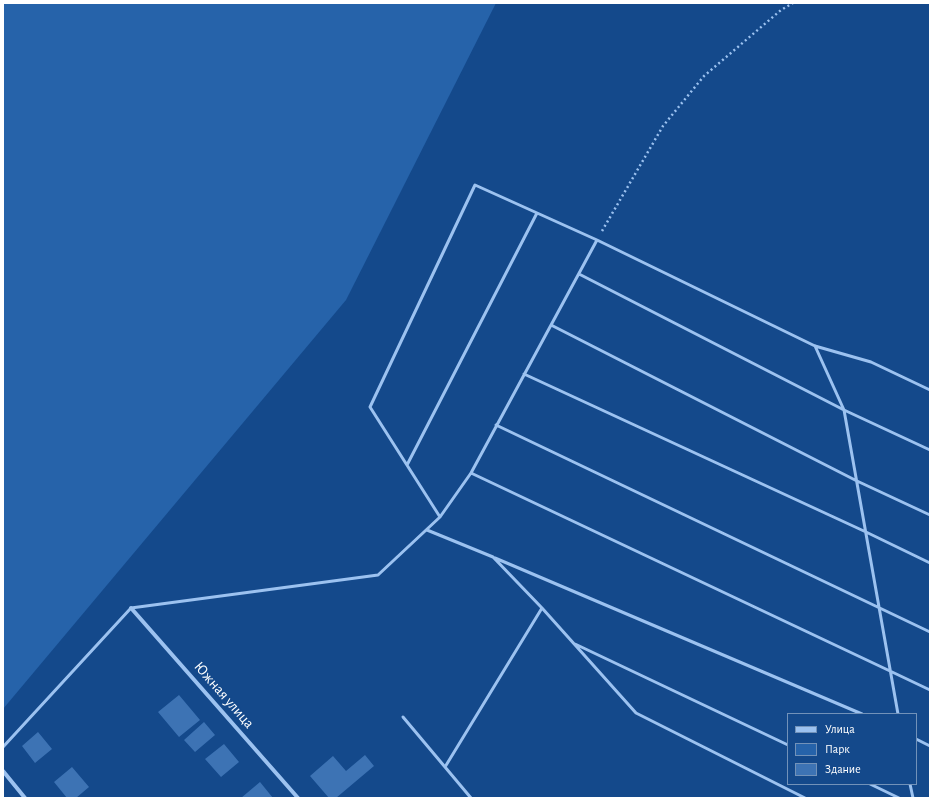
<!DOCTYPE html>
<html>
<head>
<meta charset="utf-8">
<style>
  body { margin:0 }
  #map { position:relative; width:933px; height:801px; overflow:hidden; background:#14498b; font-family:"Alegreya Sans",sans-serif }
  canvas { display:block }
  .frame { position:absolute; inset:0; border:4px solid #fff; pointer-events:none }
  .legend { position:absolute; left:787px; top:713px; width:130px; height:72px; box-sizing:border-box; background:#14498b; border:1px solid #7292b9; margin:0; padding:5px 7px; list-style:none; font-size:12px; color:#fff }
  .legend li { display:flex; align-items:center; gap:8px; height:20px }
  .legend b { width:20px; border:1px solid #7292b9 }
</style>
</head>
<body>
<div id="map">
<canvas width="933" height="801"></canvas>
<div class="frame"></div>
<ul class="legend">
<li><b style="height:5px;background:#9cc2f0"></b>Улица</li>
<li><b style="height:11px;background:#2663aa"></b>Парк</li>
<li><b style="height:11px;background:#3d73b4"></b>Здание</li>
</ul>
</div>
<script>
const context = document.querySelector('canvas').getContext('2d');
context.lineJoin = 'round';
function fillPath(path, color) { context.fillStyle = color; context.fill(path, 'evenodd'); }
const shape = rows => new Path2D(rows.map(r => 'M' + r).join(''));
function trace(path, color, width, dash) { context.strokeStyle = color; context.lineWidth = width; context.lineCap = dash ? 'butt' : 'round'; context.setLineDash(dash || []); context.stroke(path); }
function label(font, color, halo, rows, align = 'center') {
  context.font = font + ' "Alegreya Sans",sans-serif'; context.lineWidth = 3; context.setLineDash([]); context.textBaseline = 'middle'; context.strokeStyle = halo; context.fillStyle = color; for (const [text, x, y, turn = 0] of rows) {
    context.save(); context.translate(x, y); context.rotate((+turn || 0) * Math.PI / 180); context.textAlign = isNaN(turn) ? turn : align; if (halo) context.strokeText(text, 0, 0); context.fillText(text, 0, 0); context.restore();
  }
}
const green = shape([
  [3,3,496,3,346,300,3,709]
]);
const building = shape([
  [179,695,200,720,179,737,158,712],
  [204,722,215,735,195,752,184,740],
  [38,732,52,749,35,763,22,746],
  [224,744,239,762,221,777,205,759],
  [365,755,374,766,336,798,329,798,310,776,333,756,346,771],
  [72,767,89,787,76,798,67,798,54,782],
  [260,782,273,798,241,798]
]);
const path = shape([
  [602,231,663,126,704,76,781,10,793,3]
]);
const lane = shape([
  [579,274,844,410,930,450],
  [551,325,857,481,930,515],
  [815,346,844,410,898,714],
  [524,374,866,532,930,563],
  [496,425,930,632],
  [407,465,537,213],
  [471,473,890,671,930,690],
  [440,517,370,407,475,185,597,240,815,346,871,362,930,390],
  [427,530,493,557,542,608,636,713,805,798],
  [495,558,862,714],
  [575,644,788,745],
  [403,717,471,798],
  [916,739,930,746],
  [3,747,131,608,378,575,440,517,471,473,597,240],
  [445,767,542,608],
  [870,784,899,798],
  [910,784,913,798]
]);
const street = shape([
  [131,608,298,798],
  [3,771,25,798]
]);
const streetNames = [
  ["Южная улица",224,695,49]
];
fillPath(green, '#2663aa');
fillPath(building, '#3d73b4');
trace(path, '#9cc2f0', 2.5, [2, 3]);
trace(lane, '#9cc2f0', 3);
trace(street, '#9cc2f0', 4);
label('15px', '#fff', '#14498b', streetNames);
</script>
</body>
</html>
